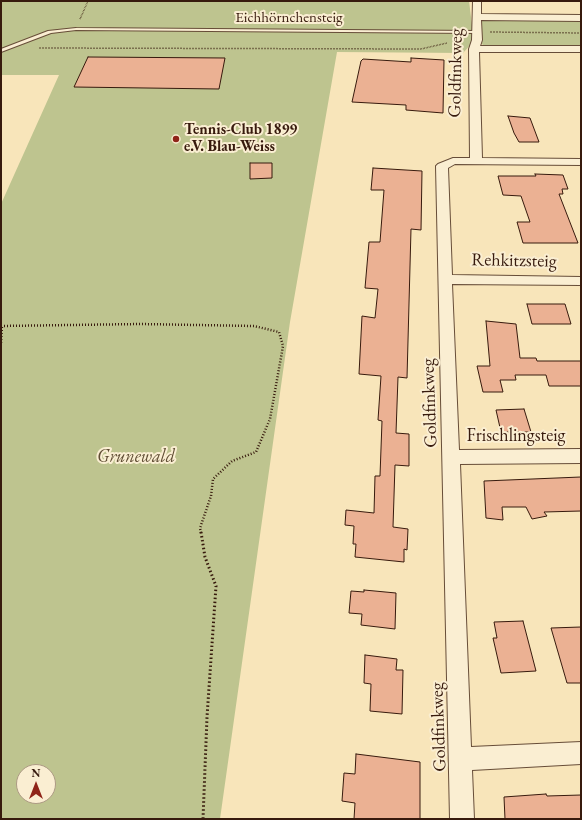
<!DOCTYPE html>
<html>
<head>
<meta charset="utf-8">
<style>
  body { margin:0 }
  #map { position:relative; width:582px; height:820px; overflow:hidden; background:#f8e5ba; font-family:"EB Garamond",serif }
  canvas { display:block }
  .frame { position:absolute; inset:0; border:2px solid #371a0d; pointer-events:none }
  .north { position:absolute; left:16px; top:764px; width:40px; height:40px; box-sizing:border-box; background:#faeed2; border:1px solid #ac9983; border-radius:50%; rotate:0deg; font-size:11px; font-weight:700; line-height:16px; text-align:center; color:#371a0d }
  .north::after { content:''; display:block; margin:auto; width:14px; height:18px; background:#8f2418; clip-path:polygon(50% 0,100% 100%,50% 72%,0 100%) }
</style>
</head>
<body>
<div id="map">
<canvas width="582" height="820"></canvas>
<div class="frame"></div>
<div class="north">N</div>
</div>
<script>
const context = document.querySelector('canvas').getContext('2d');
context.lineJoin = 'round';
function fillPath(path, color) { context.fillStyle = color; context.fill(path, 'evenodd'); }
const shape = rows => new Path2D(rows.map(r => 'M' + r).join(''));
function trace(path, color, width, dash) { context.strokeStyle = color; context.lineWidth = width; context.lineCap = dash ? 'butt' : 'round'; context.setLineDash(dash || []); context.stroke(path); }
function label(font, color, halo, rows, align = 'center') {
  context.font = font + ' "EB Garamond",serif'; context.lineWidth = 4; context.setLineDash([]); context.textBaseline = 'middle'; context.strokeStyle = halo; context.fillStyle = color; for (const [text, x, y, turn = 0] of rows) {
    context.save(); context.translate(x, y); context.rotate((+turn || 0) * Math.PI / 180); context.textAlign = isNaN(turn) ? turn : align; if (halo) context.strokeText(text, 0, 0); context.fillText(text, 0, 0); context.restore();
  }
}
const green = shape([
  [1,1,469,1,474,41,463,53,337,52,290,322,220,819,1,819,1,204,59,75,1,75],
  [24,772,48,772,48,796,24,796],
  [481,19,581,19,581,47,484,46,482,44]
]);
const building = shape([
  [88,57,225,58,219,89,74,87,88,57],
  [411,58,444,60,443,113,406,110,406,105,352,102,361,61,363,59,411,62,411,58],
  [508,116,530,118,539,142,519,142,514,133,508,116],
  [250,163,272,163,272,178,250,179,250,163],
  [373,168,422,171,421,230,411,229,407,378,398,377,396,433,409,434,409,466,395,465,393,527,408,529,407,550,404,549,404,562,355,557,356,544,353,544,354,526,345,525,346,510,374,513,375,476,380,476,382,421,378,420,381,376,359,374,362,316,375,318,378,289,365,288,369,242,380,242,384,190,371,190,373,168],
  [535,174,563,175,568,189,562,189,563,194,559,194,578,243,523,243,517,222,530,222,521,196,503,195,498,176,536,176,535,174],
  [527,304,565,304,571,324,532,324,527,304],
  [486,321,516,324,520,358,536,358,537,361,581,361,581,386,549,386,546,375,515,375,516,380,500,380,503,392,483,392,477,366,490,366,486,321],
  [524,409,531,432,501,432,496,410,524,409],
  [581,477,581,511,544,512,547,516,532,519,526,507,502,507,503,520,486,518,484,481,581,477],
  [364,590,396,593,395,629,361,625,362,614,349,613,351,591,364,592,364,590],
  [523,621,536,671,501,673,493,638,497,638,494,622,523,621],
  [581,627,581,683,567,683,551,628,581,627],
  [365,655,397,659,396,670,403,670,402,714,370,711,371,684,364,683,365,655],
  [356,754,420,762,420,819,354,819,355,803,342,801,344,773,355,774,356,754],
  [546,794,547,796,581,795,581,819,505,819,504,797,546,794]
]);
const pathFar2 = shape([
  [80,19,88,1],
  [490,32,581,33],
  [39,48,421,49,447,43]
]);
const pathFar1 = shape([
  [1,326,140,324,254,326,279,332,283,346,270,419,256,452,232,461,213,479,211,496,200,528,201,533],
  [1,343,2,326]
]);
const path = shape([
  [201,532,205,557,216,586,207,717,203,819]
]);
const lane = shape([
  [76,28,477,31,479,32,477,33,76,30,51,33,1,52,1,49,48,31,76,28]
]);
const street = shape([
  [473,1,481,1,481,14,581,15,581,21,481,20,482,40,480,46,581,46,581,52,479,52,482,158,581,159,581,165,455,164,448,168,452,275,581,277,581,285,452,284,459,450,581,449,581,463,460,464,471,747,581,742,581,764,472,770,474,819,450,819,436,166,438,164,453,158,470,158,469,49,472,40,473,1]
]);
const markers = [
  [176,139,4,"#8f2418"]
];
const farStreetnames = [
  ["Eichhörnchensteig",289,18]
];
const farPoinames = [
  ["Tennis-Club 1899",184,130],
  ["e.V. Blau-Weiss",184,147]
];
const streetNames = [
  ["Goldfinkweg",456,73,-89],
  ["Rehkitzsteig",514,261,1],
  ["Goldfinkweg",430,403,-92],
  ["Frischlingsteig",516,436],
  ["Goldfinkweg",439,727,-92]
];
const parkNames = [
  ["Grunewald",136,457]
];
fillPath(green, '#bec48f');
fillPath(building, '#ebb193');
trace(building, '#371a0d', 1);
trace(lane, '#674d38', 2);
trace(street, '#674d38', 2);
trace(pathFar2, '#371a0d', 1.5, [0.5, 1]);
trace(pathFar1, '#371a0d', 2.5, [1, 2]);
trace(path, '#371a0d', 3, [1.5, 2.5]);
fillPath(lane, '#faeed2');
fillPath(street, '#faeed2');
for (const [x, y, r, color] of markers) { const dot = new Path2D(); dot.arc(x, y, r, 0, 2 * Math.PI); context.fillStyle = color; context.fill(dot); trace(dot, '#faeed2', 1.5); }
label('15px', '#371a0d', '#faeed2', farStreetnames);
label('bold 15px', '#371a0d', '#faeed2', farPoinames, 'left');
label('18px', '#371a0d', '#faeed2', streetNames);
label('italic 18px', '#604d34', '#faeed2', parkNames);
</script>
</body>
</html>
